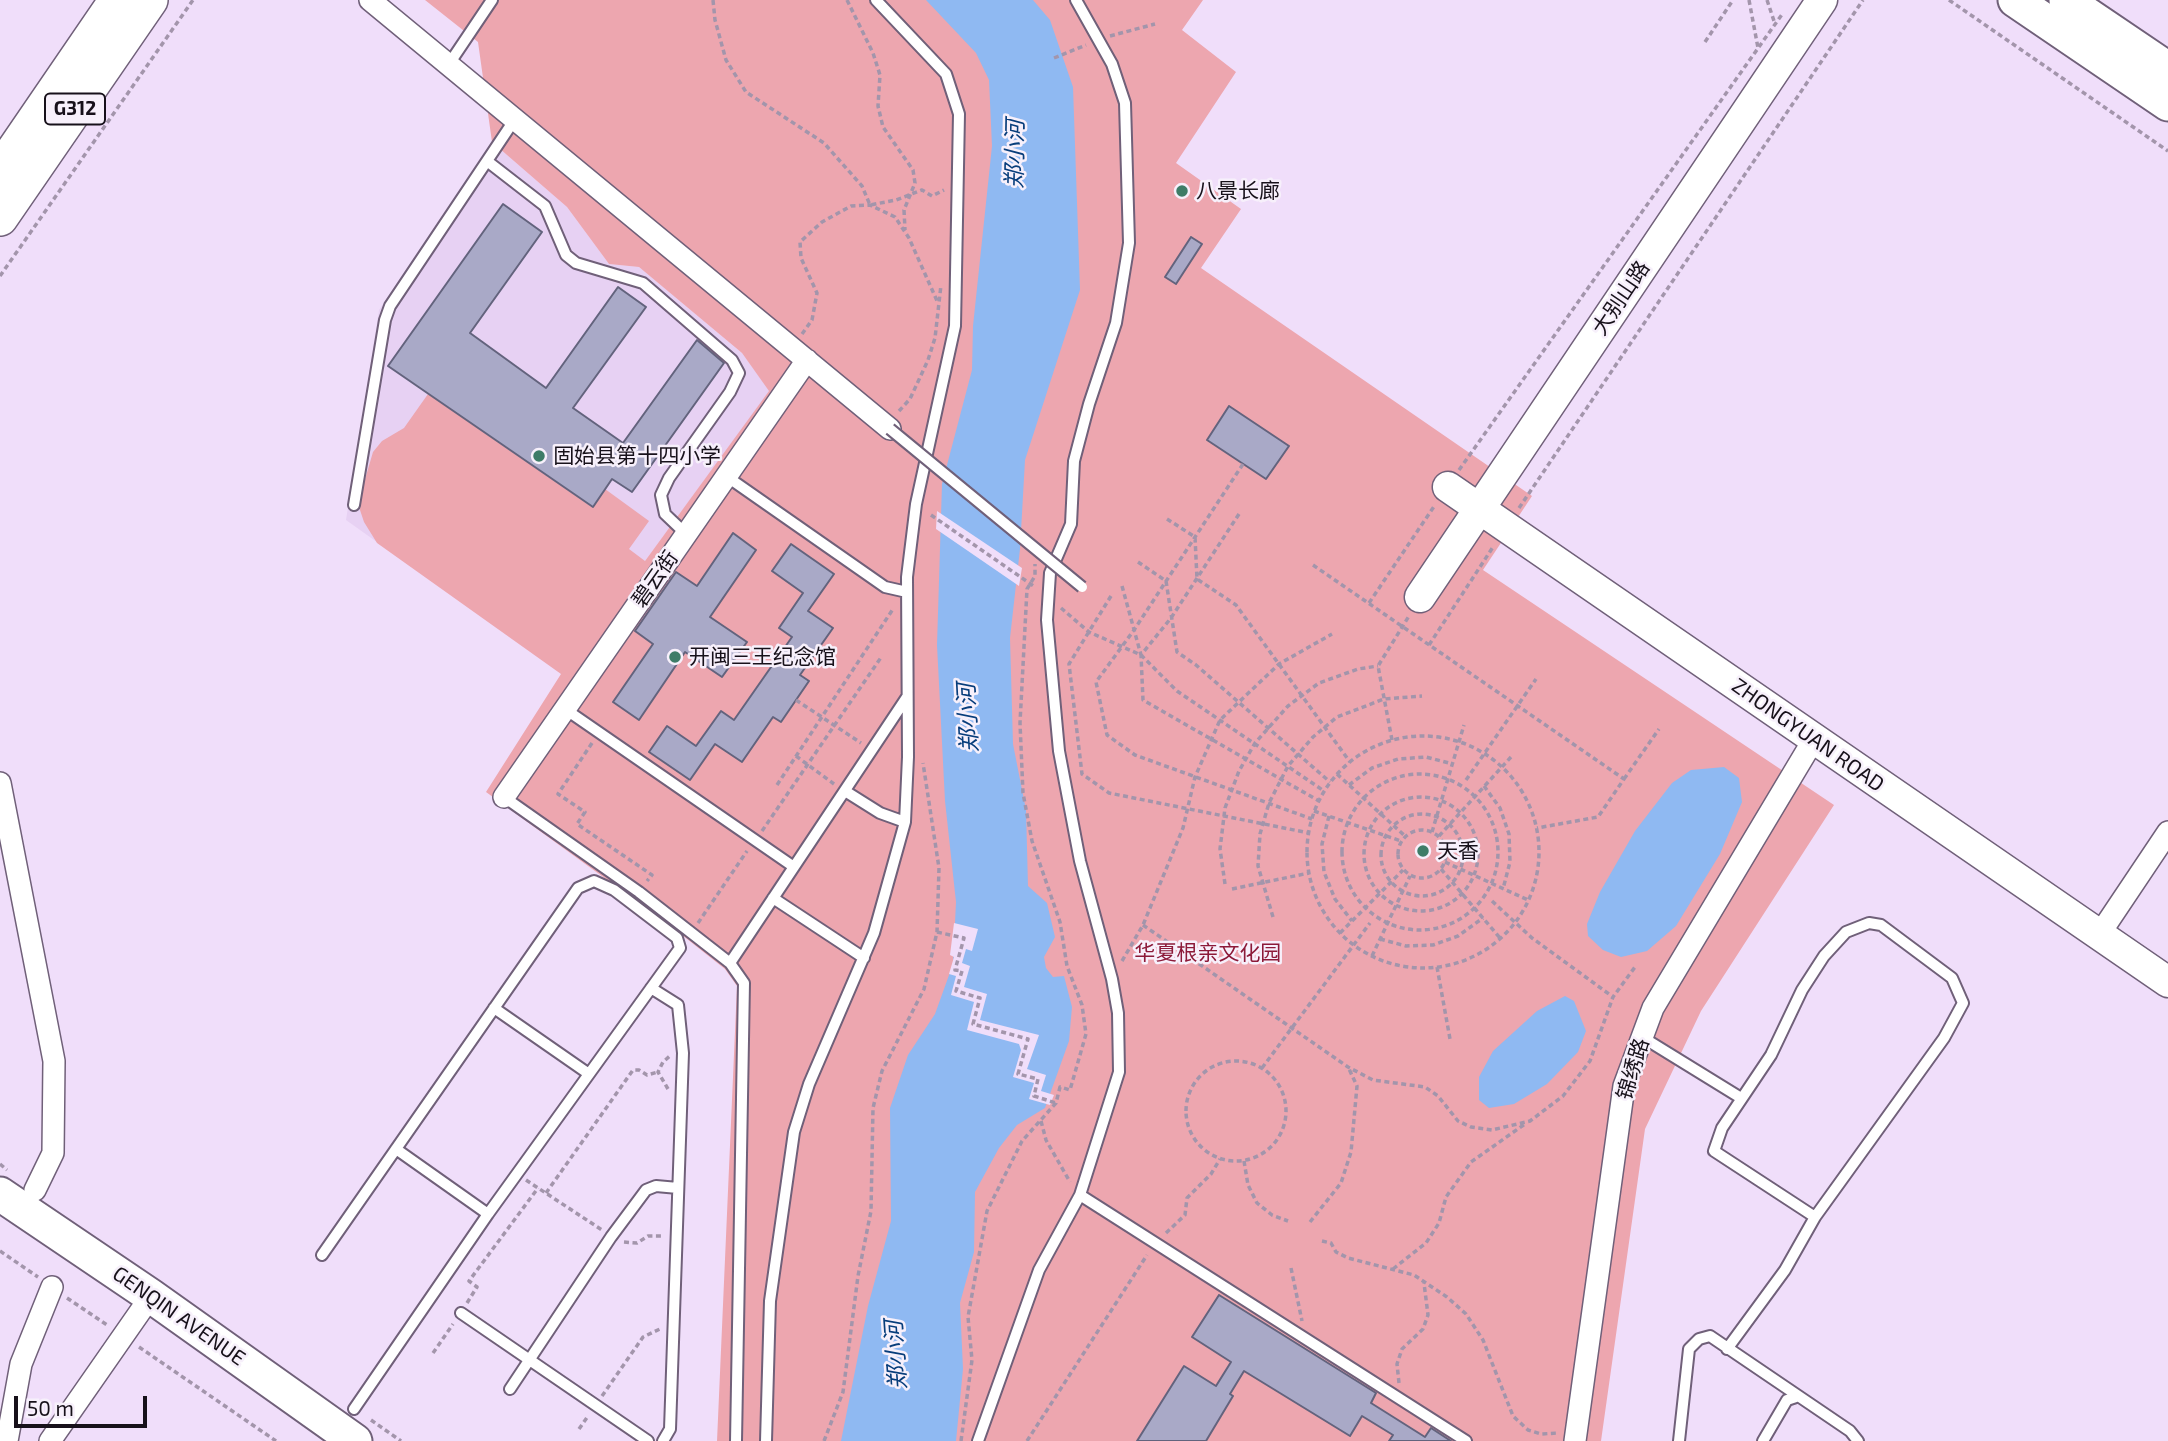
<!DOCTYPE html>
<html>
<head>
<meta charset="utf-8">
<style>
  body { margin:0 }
  #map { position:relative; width:2168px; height:1441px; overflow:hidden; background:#f0defa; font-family:"Exo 2",sans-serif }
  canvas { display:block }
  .scale { position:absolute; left:14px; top:1396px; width:133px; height:32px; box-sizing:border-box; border:4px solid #17111a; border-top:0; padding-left:9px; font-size:21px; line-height:24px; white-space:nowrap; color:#17111a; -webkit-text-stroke:5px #f7f0fb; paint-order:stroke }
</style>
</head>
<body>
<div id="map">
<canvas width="2168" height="1441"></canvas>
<div class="scale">50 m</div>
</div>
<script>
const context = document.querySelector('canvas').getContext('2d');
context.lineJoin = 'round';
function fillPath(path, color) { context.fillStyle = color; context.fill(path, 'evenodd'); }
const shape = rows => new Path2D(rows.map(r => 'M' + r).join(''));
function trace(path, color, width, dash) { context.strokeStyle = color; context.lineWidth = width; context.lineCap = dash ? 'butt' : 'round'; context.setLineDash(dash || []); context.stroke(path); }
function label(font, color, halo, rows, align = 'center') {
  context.font = font + ' "Exo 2","Noto Sans SC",sans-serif'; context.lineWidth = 5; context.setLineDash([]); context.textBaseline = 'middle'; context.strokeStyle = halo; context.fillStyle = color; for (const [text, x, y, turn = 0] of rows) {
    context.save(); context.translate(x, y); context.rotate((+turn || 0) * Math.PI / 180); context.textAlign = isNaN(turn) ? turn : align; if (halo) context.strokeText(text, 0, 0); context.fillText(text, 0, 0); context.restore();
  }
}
const built = shape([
  [492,142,567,207,609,264,639,267,742,353,770,391,562,674,346,520,379,310]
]);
const green = shape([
  [425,0,1203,0,1182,30,1236,72,1176,163,1241,209,1201,268,1532,496,1483,570,1834,805,1701,1011,1645,1129,1601,1441,717,1441,737,986,725,969,668,924,486,792,561,674,377,543,364,522,360,510,361,493,373,452,382,441,404,428,428,394,592,507,605,489,649,521,629,549,645,561,769,391,742,353,639,267,609,264,567,207,492,142,478,42]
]);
const water = shape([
  [926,0,1033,0,1050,20,1073,87,1080,290,1025,460,1020,549,1010,638,1013,744,1026,810,1028,886,1047,903,1055,937,1044,957,1046,968,1053,977,1064,976,1072,1007,1069,1041,1045,1108,1017,1125,999,1148,975,1192,974,1252,960,1303,963,1369,956,1441,841,1441,868,1306,891,1221,890,1108,908,1055,935,1014,953,964,956,902,945,801,937,645,942,484,972,370,973,326,992,146,989,80,976,53],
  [1724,767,1739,778,1742,802,1720,854,1676,926,1647,951,1621,957,1603,950,1588,936,1587,924,1600,892,1635,831,1672,783,1691,770],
  [1565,996,1574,1001,1586,1031,1578,1052,1547,1084,1514,1104,1489,1108,1479,1100,1479,1077,1493,1051,1537,1011]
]);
const pier = shape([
  [937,511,1022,568,1019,586,936,529],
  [954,923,978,929,972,951,966,949,962,963,970,966,964,987,987,994,980,1020,1039,1035,1027,1069,1046,1075,1041,1091,1054,1095,1050,1105,1029,1099,1034,1083,1013,1077,1021,1050,1019,1044,967,1030,974,1002,951,995,956,976,949,974,954,957,950,955]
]);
const building = shape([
  [503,204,542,232,470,333,546,388,618,287,646,307,573,408,623,443,697,340,724,363,632,492,612,479,593,507,388,366,503,204],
  [1191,237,1202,244,1176,284,1165,277,1191,237],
  [1229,406,1289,446,1266,479,1207,440,1229,406],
  [733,533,756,550,710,617,747,642,722,677,685,652,639,720,613,702,653,644,635,631,676,572,697,586,733,533],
  [791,544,834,574,808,611,833,628,800,675,809,681,781,722,773,717,742,762,715,744,690,780,649,752,667,726,696,746,721,711,734,720,792,637,779,628,803,593,772,571,791,544],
  [1219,1295,1376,1393,1371,1403,1425,1437,1431,1428,1451,1441,1389,1441,1393,1435,1362,1416,1350,1436,1244,1371,1230,1394,1233,1396,1206,1441,1137,1441,1184,1366,1216,1386,1231,1362,1192,1337,1219,1295]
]);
const path = shape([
  [713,0,715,20,726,60,746,92,824,143,862,186,870,205,896,200,922,190,932,196,944,190],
  [847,0,873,53,880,75,878,106,883,127,913,170,915,183,904,210,905,230],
  [1749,0,1758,48],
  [1767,0,1775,24],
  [1949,0,2168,151],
  [1110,36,1155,24],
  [1705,42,1733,0],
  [1054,58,1086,45],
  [0,276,193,0],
  [802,334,812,320,817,293,801,258,800,242,822,222,851,206,870,205,895,217,909,238,938,303],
  [899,411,910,399,928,360,935,338,941,285],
  [1243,464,1134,630,1096,682,1107,735,1135,755,1312,819],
  [1459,470,1783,13],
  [1519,508,1863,0],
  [1239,514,1171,618,1141,655,1143,700,1319,801],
  [1167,519,1195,537,1197,579,1236,605,1350,762],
  [1138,562,1166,581,1177,652,1196,665,1330,782],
  [1313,565,1624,779,1598,817,1537,828],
  [1122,586,1141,655],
  [1111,596,1069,664,1082,774,1109,793,1309,833],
  [1369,603,1435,505],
  [1061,608,1089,632,1141,655,1177,691,1324,791],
  [1429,645,1493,547],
  [796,700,861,743],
  '1307 852a116 116 0 1 1 232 0a116 116 0 1 1-232 0Z',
  [1392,740,1378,666,1409,616],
  [592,743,558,794,585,812,577,824,652,875,647,881],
  [796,756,834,784],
  [1337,774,1405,836],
  '1342 852a78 78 0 1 1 156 0a78 78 0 1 1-156 0Z',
  [1624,779,1659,729],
  [1466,780,1536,679],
  [777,785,893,609],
  [1349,785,1372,768,1398,759,1426,757,1453,764],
  [1484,786,1500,808,1509,834,1510,862,1503,889],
  '1364 854a57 57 0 1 1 114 0a57 57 0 1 1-114 0Z',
  [1314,811,1401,841],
  '1381 855a41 41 0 1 1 82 0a41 41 0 1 1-82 0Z',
  [1329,816,1322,844,1324,872,1335,899,1352,921],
  '1398 854a24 24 0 1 1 48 0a24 24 0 1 1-48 0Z',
  [762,831,882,656],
  [1432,832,1464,725],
  [1439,836,1511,757],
  [1445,862,1528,900],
  [1441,869,1500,938],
  [1225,884,1220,849,1225,808,1239,771,1255,743,1288,706,1319,683,1358,669,1378,666],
  [1232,889,1309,873],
  [1492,901,1532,938,1613,997],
  [1273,917,1258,866,1260,834,1269,803,1288,766,1313,737,1337,717,1384,699,1422,696],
  [698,923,747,851],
  [1143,925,1348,1067,1373,1080,1425,1087,1438,1096,1458,1121,1471,1127,1492,1130,1530,1121,1563,1096,1590,1061,1613,997,1635,967],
  [937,932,964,938,955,970,962,971,956,991,980,998,973,1024,1028,1039,1018,1074,1038,1079,1034,1096,1056,1103],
  [1340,933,1403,870],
  [1380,939,1406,946,1433,945,1458,936,1483,918],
  [1372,956,1410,876],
  [1122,961,1143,925,1183,828,1195,777,1220,720,1279,664,1332,634],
  [1437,967,1450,1039],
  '1186 1111a50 50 0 1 1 100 0a50 50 0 1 1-100 0Z',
  [1262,1068,1370,923],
  [668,1089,658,1072,663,1062,671,1055],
  [1041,1121,1046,1140,1070,1182],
  [1244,1161,1248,1185,1257,1203,1272,1215,1288,1221],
  [0,1164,7,1170],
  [526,1180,602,1230],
  [546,1193,633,1070,639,1070,647,1075,658,1072],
  [1310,1222,1341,1183,1351,1152,1357,1086,1349,1069],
  [1166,1233,1185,1215,1187,1198,1211,1174,1220,1159],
  [1322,1241,1331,1243,1336,1252,1348,1258,1414,1275,1447,1297,1466,1314,1483,1340,1513,1416,1528,1430,1541,1434,1558,1433],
  [624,1242,637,1243,648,1236,662,1236],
  [0,1251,38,1277],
  [1291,1268,1302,1321],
  [1393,1269,1426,1243,1439,1223,1446,1197,1471,1162,1525,1124],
  [67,1298,107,1325],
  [467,1303,477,1287,469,1281,538,1188],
  [139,1347,276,1441],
  [433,1353,453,1324],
  [1399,1383,1397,1364,1402,1349,1423,1329,1428,1315,1424,1283],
  [602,1396,643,1337,660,1329],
  [371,1420,401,1441],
  [579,1429,588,1416],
  [824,1441,843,1392,858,1276,871,1211,873,1108,882,1071,924,989,937,932,939,868,923,763],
  [961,1441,972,1360,968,1317,987,1211,1022,1141,1056,1103,1060,1087,1070,1090,1086,1034,1082,1005,1067,966,1060,922,1032,841,1023,793,1020,723,1027,589,1035,576,1035,564],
  [1027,1441,1147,1255]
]);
const service = shape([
  [449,64,492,0],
  [487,161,545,206,566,255,576,263,643,283,732,360,739,373,730,392,669,478,661,495,665,514,686,534],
  [726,476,885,587,907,592],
  [354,505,385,320,390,306,515,119],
  [565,709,794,867],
  [845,791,880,813,905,822],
  [504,797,639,892,730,963,744,983,736,1441],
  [773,898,864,958],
  [730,963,907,697],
  [651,988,678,1005,683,1053,670,1429,663,1441],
  [494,1008,589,1074],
  [1642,1037,1741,1098],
  [396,1149,488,1214],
  [1080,1195,1466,1441],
  [322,1255,578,888,594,881,614,890,677,938,680,948,488,1214,354,1409],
  [461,1313,648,1441],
  [1727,1349,1785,1270,1815,1217,1944,1038,1963,1003,1952,978,1881,925,1869,923,1846,932,1824,956,1802,990,1771,1055,1722,1128,1714,1151,1815,1217],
  [510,1389,611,1237,646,1190,656,1186,678,1188],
  [766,1441,770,1301,794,1132,809,1084,874,933,905,822,908,757,907,577,916,504,955,326,959,114,946,74,876,0],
  [978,1441,1039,1270,1080,1195,1119,1072,1118,1013,1112,979,1080,861,1059,751,1047,620,1050,573,1071,524,1074,461,1089,404,1116,323,1129,243,1125,103,1112,64,1076,0],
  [1679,1441,1689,1349,1699,1339,1710,1336,1850,1431,1858,1441],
  [1763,1441,1787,1400,1796,1397]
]);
const minor = shape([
  [370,0,890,429],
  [0,783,54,1061,53,1153,35,1190],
  [504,797,807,360],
  [2099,935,2168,832],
  [7,1441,21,1364,52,1287],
  [50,1441,151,1296],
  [1575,1441,1624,1086,1653,1008,1814,739]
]);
const secondary = shape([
  [1448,487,2168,982],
  [1420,597,1822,0]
]);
const primary = shape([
  [2015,0,2168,104],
  [2066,0,2168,69],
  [0,1194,151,1296,355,1441]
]);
const trunk = shape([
  [0,171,117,0],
  [0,218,150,0]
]);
const pathBridge = shape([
  [931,515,1035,587]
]);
const serviceBridge = shape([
  [890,429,1082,587]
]);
const markers = [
  [1182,191,7,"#3e7c67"],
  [539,456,7,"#3e7c67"],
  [675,657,7,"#3e7c67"],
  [1423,851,7,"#3e7c67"]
];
const shields = [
  [75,109,60]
];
const shieldNames = [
  ["G312",75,109]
];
const poiNames = [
  ["八景长廊",1196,191],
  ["固始县第十四小学",553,456],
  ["开闽三王纪念馆",689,657],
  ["天香",1437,851]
];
const streetNames = [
  ["大别山路",1621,298,-56],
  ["碧云街",655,579,-55],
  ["ZHONGYUAN ROAD",1808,735,35],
  ["锦绣路",1633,1069,-73],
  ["GENQIN AVENUE",179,1316,35]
];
const parkNames = [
  ["华夏根亲文化园",1208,953]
];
const waterNames = [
  ["郑小河",1015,154,-89],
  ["郑小河",968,718,-93],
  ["郑小河",896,1355,-94]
];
fillPath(built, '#e7d1f3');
fillPath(green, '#eda6af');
fillPath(water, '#8fb9f2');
fillPath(pier, '#f0defa');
fillPath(building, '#a9a9c7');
trace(building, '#63637d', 2);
trace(service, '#706079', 14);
trace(minor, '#706079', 24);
trace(secondary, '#706079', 33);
trace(primary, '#706079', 37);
trace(trunk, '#706079', 38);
trace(path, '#a395ab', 3.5, [5, 3.5]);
trace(service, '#fff', 10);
trace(minor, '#fff', 21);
trace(secondary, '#fff', 30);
trace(primary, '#fff', 33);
trace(trunk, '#fff', 35);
trace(serviceBridge, '#706079', 14, []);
trace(pathBridge, '#a395ab', 3.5, [5, 3.5]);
trace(serviceBridge, '#fff', 10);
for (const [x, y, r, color] of markers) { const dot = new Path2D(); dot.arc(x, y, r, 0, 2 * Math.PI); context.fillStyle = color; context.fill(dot); trace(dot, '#f7f0fb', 2.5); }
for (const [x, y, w] of shields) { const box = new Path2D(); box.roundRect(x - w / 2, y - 15.5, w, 31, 5); context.fillStyle = '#f7f0fb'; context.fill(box); trace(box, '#17111a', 2); }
label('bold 19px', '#17111a', null, shieldNames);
label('21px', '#17111a', '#f7f0fb', poiNames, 'left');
label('21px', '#17111a', '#f7f0fb', streetNames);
label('21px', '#8c1a39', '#f7f0fb', parkNames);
label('italic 23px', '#073d7b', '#f7f0fb', waterNames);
</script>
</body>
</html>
